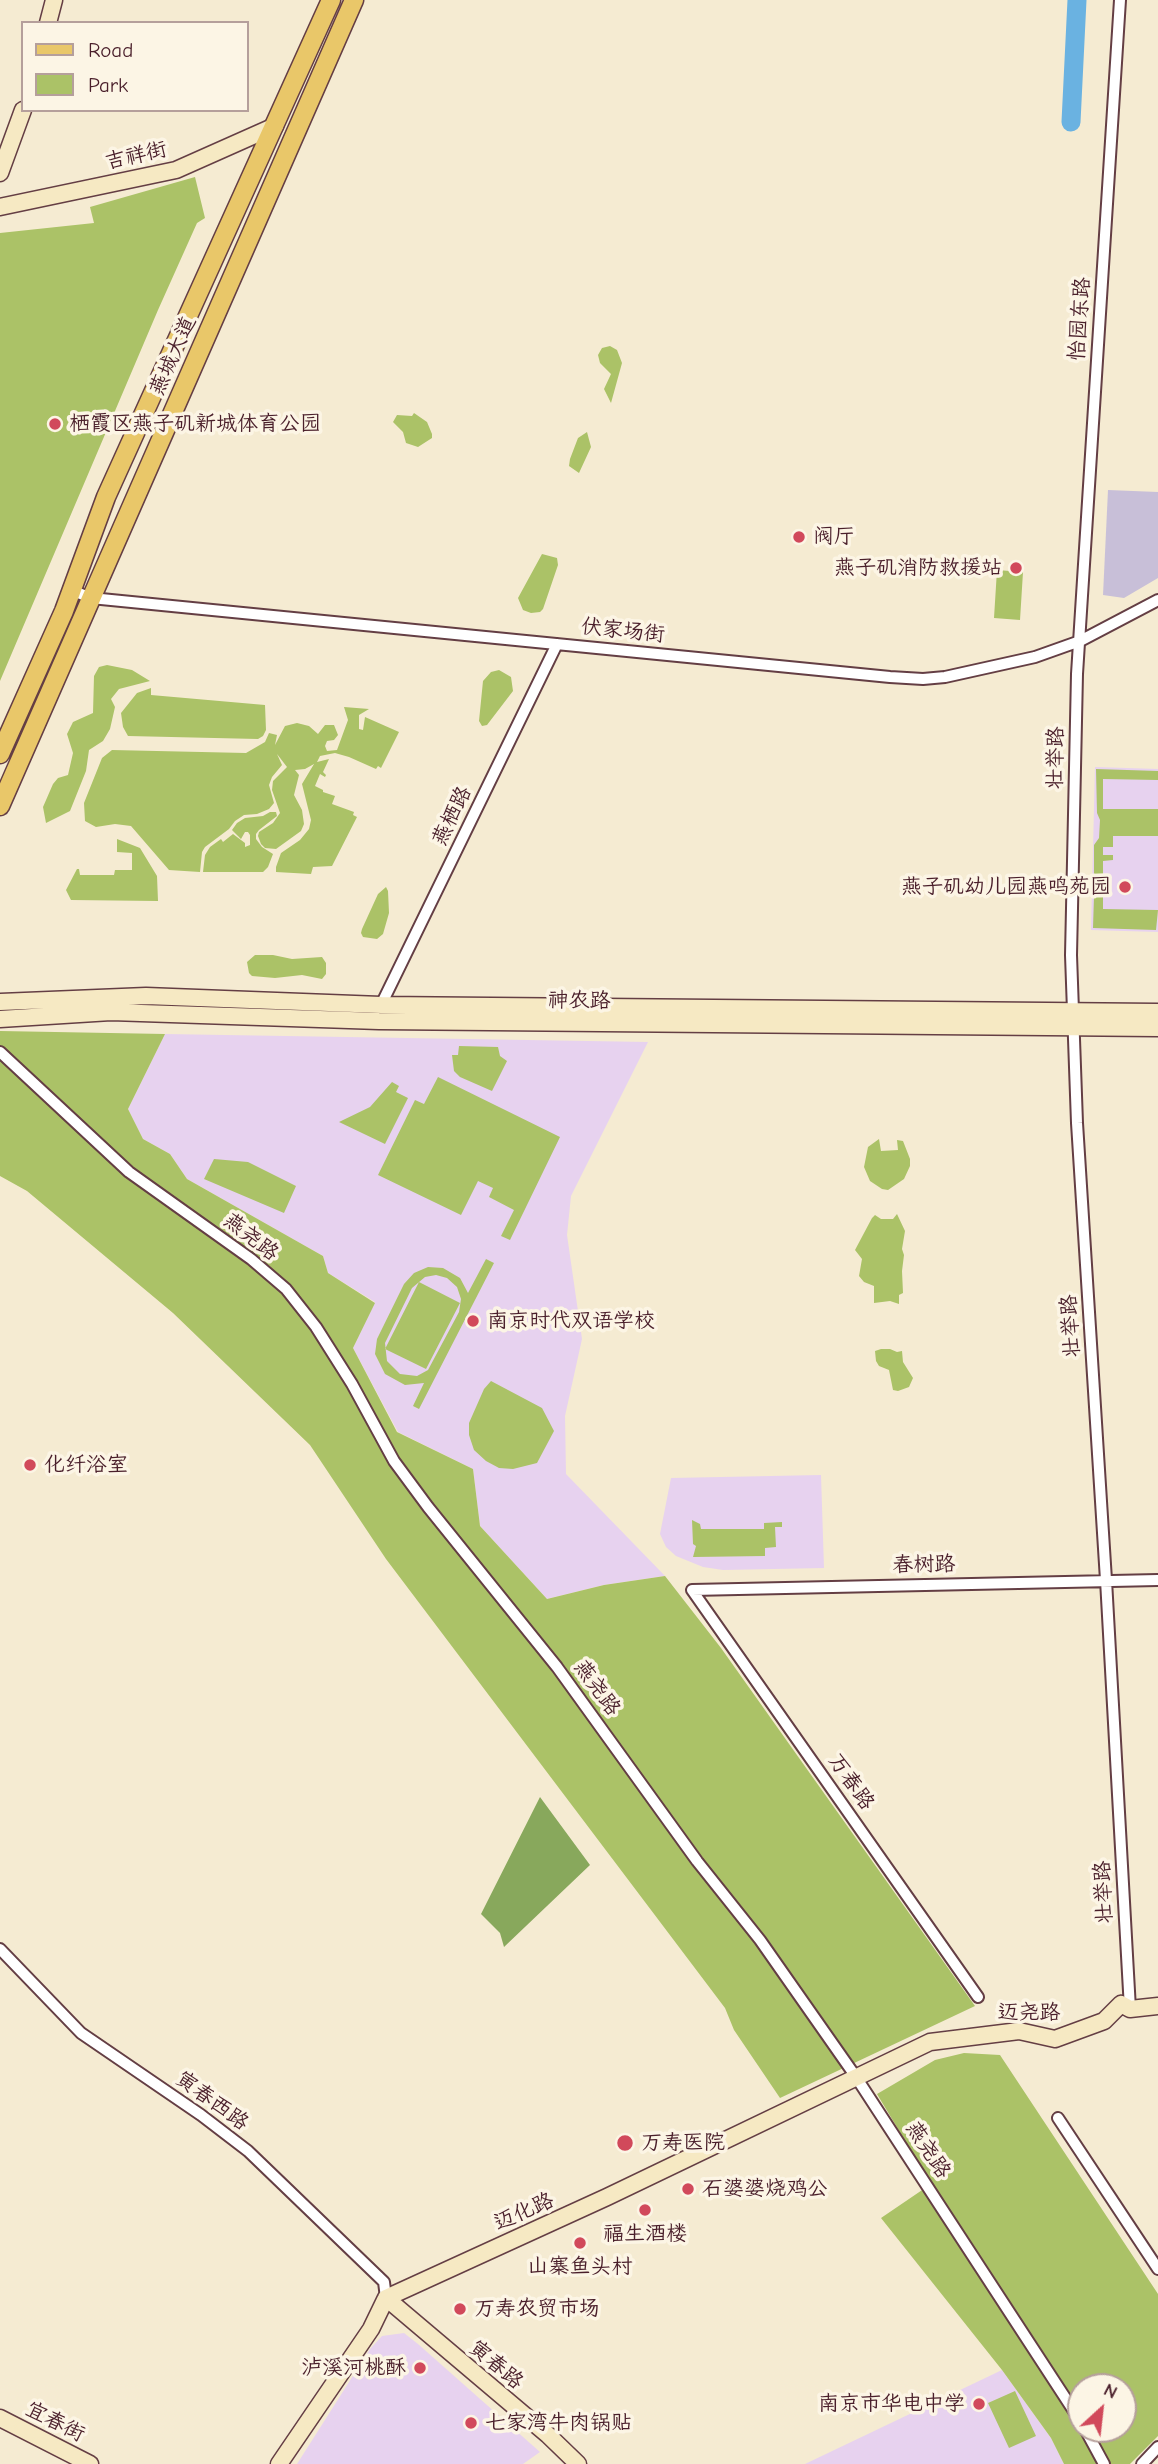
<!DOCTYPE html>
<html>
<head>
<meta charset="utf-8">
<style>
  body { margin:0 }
  #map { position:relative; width:1158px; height:2464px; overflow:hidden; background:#f5ebd2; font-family:"Comic Neue",sans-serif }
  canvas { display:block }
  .legend { position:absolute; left:21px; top:21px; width:228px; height:91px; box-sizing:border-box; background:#fcf5e5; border:2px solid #b59f9b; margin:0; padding:9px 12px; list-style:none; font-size:21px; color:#4a1f2b }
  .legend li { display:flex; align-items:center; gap:14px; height:35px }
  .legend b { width:35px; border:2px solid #b59f9b }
  .north { position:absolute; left:1067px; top:2373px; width:70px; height:70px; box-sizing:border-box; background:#fcf5e5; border:2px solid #b59f9b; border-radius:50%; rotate:27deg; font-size:19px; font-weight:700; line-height:28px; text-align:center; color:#4a1f2b }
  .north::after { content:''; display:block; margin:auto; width:24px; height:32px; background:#d1495b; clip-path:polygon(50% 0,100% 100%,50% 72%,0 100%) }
</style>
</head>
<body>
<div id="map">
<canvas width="1158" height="2464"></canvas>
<ul class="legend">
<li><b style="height:9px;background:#e9c769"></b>Road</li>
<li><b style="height:19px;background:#abc267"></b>Park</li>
</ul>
<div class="north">N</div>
</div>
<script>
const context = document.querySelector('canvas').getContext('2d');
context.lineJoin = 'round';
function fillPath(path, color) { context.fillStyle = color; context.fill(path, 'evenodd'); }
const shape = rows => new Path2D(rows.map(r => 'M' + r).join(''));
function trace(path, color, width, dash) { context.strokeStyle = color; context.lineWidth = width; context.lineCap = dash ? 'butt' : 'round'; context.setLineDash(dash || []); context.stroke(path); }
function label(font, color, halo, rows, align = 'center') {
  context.font = font + ' "Comic Neue","LXGW WenKai TC",sans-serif'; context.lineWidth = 7; context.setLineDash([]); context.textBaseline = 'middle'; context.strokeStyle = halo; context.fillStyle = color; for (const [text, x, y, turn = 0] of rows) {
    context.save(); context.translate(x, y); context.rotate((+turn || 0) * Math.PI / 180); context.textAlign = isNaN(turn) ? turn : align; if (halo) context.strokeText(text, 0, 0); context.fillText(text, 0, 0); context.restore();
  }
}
const built = shape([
  [1095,767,1158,769,1158,932,1091,930],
  [165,1034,648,1042,571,1196,567,1235,582,1339,565,1416,566,1474,665,1576,604,1585,547,1599,480,1526,473,1469,398,1432,353,1348,375,1302,328,1273,323,1256,187,1179,170,1154,143,1139,128,1109],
  [821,1475,824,1568,723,1570,703,1567,676,1556,666,1547,660,1534,671,1478],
  [404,2333,418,2344,540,2452,523,2464,297,2464,370,2349,382,2336],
  [1002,2370,1051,2438,1064,2464,805,2464]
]);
const industrial = shape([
  [1108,490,1158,492,1158,578,1124,598,1103,595]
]);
const green = shape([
  [195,177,205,218,197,223,158,310,0,681,0,233,94,223,90,207],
  [610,346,617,350,622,363,611,403,604,389,611,374,600,363,598,355,602,348],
  [414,413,427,422,432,434,432,438,418,447,406,443,403,432,393,422,397,415,412,416],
  [587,432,591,447,579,473,569,466,570,459,578,438],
  [542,554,557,558,558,565,543,609,540,612,531,613,523,610,518,598],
  [997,570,1023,572,1020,620,994,618],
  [107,665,132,670,150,681,119,689,111,699,115,707,110,729,103,741,89,750,86,771,70,811,46,823,43,807,53,784,58,778,68,775,73,753,67,734,73,722,93,713,94,676,99,667],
  [499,670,511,677,513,691,487,725,482,726,479,721,483,681,491,672],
  [151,688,151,695,265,705,266,730,263,736,258,739,128,736,123,727,121,713,137,693],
  [344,707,369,709,359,715,359,729,363,730,365,717,399,732,381,768,378,766,376,769,349,757,335,753,320,756,317,762,329,759,323,772,326,775,325,777,320,774,315,786,323,790,323,792,335,796,332,804,354,812,353,815,357,817,332,866,313,867,311,874,276,872,276,867,281,853,300,840,309,829,311,820,302,784,314,764,305,769,295,770,299,775,294,795,302,810,304,824,301,831,276,849,265,848,261,844,258,836,259,832,273,823,280,813,272,790,273,781,287,767,277,754,282,765,272,777,269,785,274,803,269,809,257,814,244,815,235,821,229,829,205,847,202,852,200,872,169,870,131,826,115,824,96,827,85,821,84,803,102,758,112,750,246,753,265,742,269,733,277,735,275,745,285,726,297,723,309,726,318,734,325,725,334,725,338,735,334,740,327,741,325,746,327,751,337,750,348,720],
  [1096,769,1158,771,1158,780,1103,779,1103,809,1158,809,1158,836,1113,836,1113,847,1103,847,1103,855,1113,855,1113,860,1103,861,1103,909,1158,910,1156,930,1093,928,1094,896,1097,896,1098,878,1094,877,1094,845,1099,838,1100,820,1097,813],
  [270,812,276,812,277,816,259,830,256,834,256,839,262,847,273,854,268,867,263,872,203,872,205,855,210,847,221,839,223,842,233,834,245,843,245,847,250,845,250,835,248,832,245,832,241,839,232,830,237,823,245,818,263,816],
  [117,839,140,848,157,876,158,901,71,900,66,890,77,869,79,869,80,875,114,875,115,870,132,870,132,853,117,852],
  [386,887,388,891,389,913,383,934,377,939,363,937,361,933,362,929,378,894],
  [255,955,273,955,292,959,322,957,326,963,326,974,322,979,302,975,275,978,252,976,249,973,247,962],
  [0,1031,165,1034,128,1109,143,1139,170,1154,187,1179,323,1256,328,1273,375,1303,353,1348,397,1432,473,1469,480,1526,547,1599,604,1585,665,1576,721,1648,975,2006,780,2098,734,2030,725,2008,386,1559,310,1445,173,1313,27,1191,0,1176],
  [459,1046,498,1047,500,1056,507,1061,492,1091,460,1077,454,1071,452,1055,458,1055],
  [438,1077,560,1137,510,1240,501,1236,514,1210,489,1197,493,1188,478,1181,461,1215,378,1175,415,1100,424,1104],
  [392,1082,399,1086,396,1092,408,1098,385,1144,339,1122,370,1107],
  [879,1139,881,1151,898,1150,897,1140,903,1141,910,1159,910,1166,904,1179,888,1190,882,1189,870,1181,864,1167,868,1147],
  [214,1159,248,1162,296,1186,284,1213,204,1179],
  [897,1214,905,1231,902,1249,904,1255,902,1271,903,1293,899,1295,899,1304,890,1301,874,1303,874,1286,864,1282,859,1276,862,1259,855,1250,872,1218,875,1215,881,1219,893,1219],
  [486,1259,494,1263,419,1409,413,1406,424,1383,405,1385,385,1374,375,1354,377,1339,404,1284,414,1273,428,1267,443,1268,460,1278,468,1293],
  [436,1275,447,1278,457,1287,461,1299,459,1312,428,1370,417,1376,400,1374,387,1361,385,1343,412,1288,425,1277],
  [419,1282,460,1303,426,1369,385,1349],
  [881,1349,890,1349,897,1352,902,1351,903,1362,913,1378,909,1387,898,1391,893,1390,889,1370,879,1366,876,1361,875,1351],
  [491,1381,542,1408,554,1431,537,1463,513,1469,499,1468,486,1461,474,1450,469,1435,469,1423,484,1389],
  [692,1520,700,1524,701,1529,764,1529,764,1523,782,1522,782,1527,775,1527,776,1547,765,1548,765,1556,693,1557,696,1546,693,1544],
  [964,2053,1000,2055,1158,2294,1158,2436,1130,2464,1064,2464,1051,2438,1002,2370,881,2218,931,2184,877,2094,935,2060],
  [1081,2387,1123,2387,1123,2429,1081,2429],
  [1015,2391,1036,2436,1009,2448,988,2403]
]);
const forest = shape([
  [540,1797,590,1865,504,1947,500,1933,481,1914]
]);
const river = shape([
  [1071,122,1077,0]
]);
const street = shape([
  [1120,0,1077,674,1071,955,1077,1123,1106,1580,1130,2009],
  [71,590,91,598,890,677,923,679,945,677,1035,657,1080,641,1158,600],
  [381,1005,557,644],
  [0,1052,129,1172,251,1259,286,1289,316,1327,352,1384,394,1461,428,1507,557,1667,697,1861,760,1940,856,2077,1081,2422],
  [692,1590,978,1997],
  [692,1590,1158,1580],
  [0,1949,81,2033,201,2115,248,2151,384,2282,386,2298],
  [1058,2118,1158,2269],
  [1085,2429,1104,2464],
  [1142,2464,1158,2447]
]);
const secondary = shape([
  [48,23,54,0],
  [0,173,23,110],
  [0,207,176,170,275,126],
  [0,1002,146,996,381,1005,1158,1012],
  [0,1019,111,1012,379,1021,1158,1028],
  [386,2298,548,2435,578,2464],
  [0,2418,90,2464],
  [279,2464,371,2329,386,2298,607,2197,930,2042,1019,2031,1055,2039,1104,2021,1121,2004,1130,2009,1158,2006]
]);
const primary = shape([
  [0,754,64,611,106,497,331,0],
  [0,806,354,0]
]);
const markers = [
  [55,424,7,"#d1495b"],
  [799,537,7,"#d1495b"],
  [1016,568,7,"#d1495b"],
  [1125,887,7,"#d1495b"],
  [473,1321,7,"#d1495b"],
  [30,1465,7,"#d1495b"],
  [625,2143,9,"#d1495b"],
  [688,2189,7,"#d1495b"],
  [645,2210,7,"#d1495b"],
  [580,2243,7,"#d1495b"],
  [460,2309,7,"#d1495b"],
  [420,2368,7,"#d1495b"],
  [979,2404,7,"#d1495b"],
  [471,2423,7,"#d1495b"]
];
const streetNames = [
  ["吉祥街",136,156,-13],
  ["怡园东路",1080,319,-86],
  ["燕城大道",173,356,-66],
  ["伏家场街",623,631,6],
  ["壮举路",1056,758,-89],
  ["燕栖路",452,816,-64],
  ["神农路",579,1001,1],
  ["燕尧路",251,1237,38],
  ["壮举路",1071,1326,-94],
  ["春树路",924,1565,-1],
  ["燕尧路",597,1688,54],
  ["万春路",851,1782,55],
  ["壮举路",1104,1892,-93],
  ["迈尧路",1029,2013],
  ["寅春西路",212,2101,36],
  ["燕尧路",928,2150,57],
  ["迈化路",524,2212,-24],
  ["寅春路",496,2365,40],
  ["宜春街",55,2422,27]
];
const poiNames = [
  ["栖霞区燕子矶新城体育公园",69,424],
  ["阀厅",813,537],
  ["燕子矶消防救援站",1002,568,"right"],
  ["燕子矶幼儿园燕鸣苑园",1111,887,"right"],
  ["南京时代双语学校",487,1321],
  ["化纤浴室",44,1465],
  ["万寿医院",641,2143],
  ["石婆婆烧鸡公",702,2189],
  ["福生酒楼",645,2234,"center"],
  ["山寨鱼头村",580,2267,"center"],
  ["万寿农贸市场",474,2309],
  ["泸溪河桃酥",406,2368,"right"],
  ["南京市华电中学",965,2404,"right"],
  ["七家湾牛肉锅贴",485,2423]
];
fillPath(built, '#e7d2ef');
fillPath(industrial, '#c8bfd8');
fillPath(green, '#abc267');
fillPath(forest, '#88a85c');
trace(river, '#6ab2e1', 19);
trace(street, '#643e44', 14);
trace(secondary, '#643e44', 19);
trace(primary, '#643e44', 21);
trace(street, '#fff', 10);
trace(secondary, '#f6e9c3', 16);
trace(primary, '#e9c769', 18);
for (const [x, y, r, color] of markers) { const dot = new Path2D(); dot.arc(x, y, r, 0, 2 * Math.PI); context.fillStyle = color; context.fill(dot); trace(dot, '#fcf5e5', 2.5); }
label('21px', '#4a1f2b', '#fcf5e5', streetNames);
label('21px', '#4a1f2b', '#fcf5e5', poiNames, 'left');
</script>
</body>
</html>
